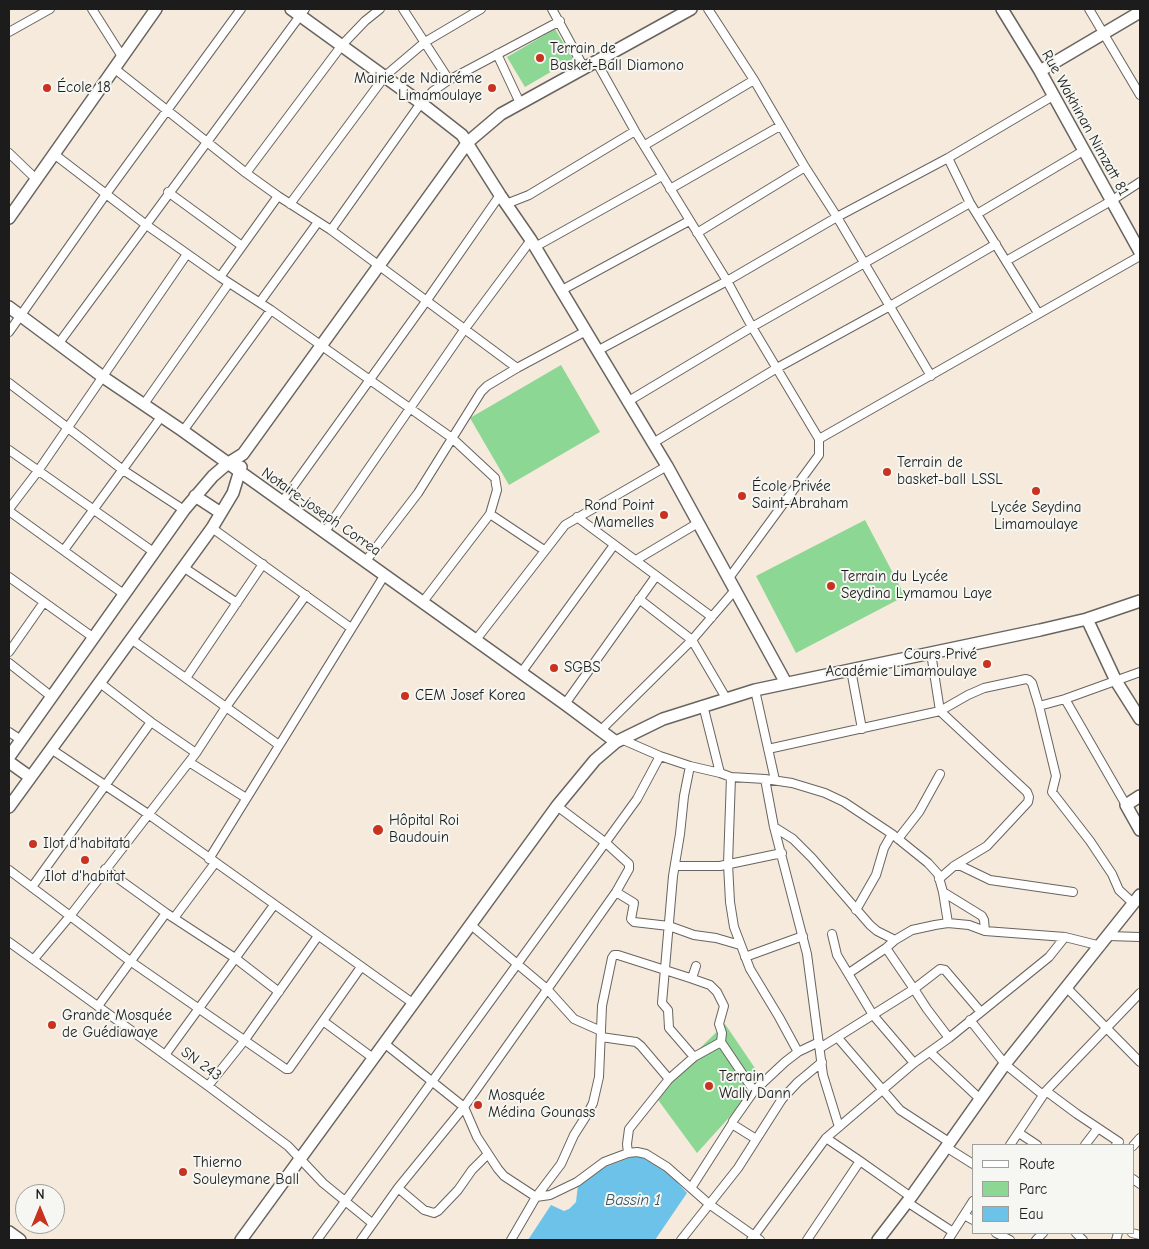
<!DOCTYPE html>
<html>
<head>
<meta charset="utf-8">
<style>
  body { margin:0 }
  #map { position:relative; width:1149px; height:1249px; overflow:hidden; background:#f5eadb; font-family:"Comic Neue",sans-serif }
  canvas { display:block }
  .frame { position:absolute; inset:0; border:10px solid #1c1c1c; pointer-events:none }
  .legend { position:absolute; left:972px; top:1144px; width:162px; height:90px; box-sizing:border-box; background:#f6f6f2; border:1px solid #9f9f9c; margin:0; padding:6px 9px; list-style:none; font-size:15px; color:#1c1c1c }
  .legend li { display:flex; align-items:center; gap:10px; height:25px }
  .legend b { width:25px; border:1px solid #9f9f9c }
  .north { position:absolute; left:15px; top:1184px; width:50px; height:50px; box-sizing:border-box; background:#f6f6f2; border:1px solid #9f9f9c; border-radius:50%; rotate:0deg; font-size:14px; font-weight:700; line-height:20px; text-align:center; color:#1c1c1c }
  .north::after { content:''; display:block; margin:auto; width:18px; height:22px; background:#c8321e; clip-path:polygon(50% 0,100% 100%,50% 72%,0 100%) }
</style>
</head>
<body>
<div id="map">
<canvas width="1149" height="1249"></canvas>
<div class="frame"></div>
<ul class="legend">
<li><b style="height:6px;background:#fff"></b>Route</li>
<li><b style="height:14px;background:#8cd794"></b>Parc</li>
<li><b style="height:14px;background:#6dc2ea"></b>Eau</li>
</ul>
<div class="north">N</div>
</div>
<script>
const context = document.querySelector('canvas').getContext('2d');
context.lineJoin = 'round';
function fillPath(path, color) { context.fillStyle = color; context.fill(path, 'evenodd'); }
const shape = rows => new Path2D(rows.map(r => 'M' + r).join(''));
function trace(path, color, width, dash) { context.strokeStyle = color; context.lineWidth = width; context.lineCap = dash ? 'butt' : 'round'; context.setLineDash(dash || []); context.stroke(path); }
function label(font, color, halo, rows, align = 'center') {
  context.font = font + ' "Comic Neue",sans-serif'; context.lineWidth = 4; context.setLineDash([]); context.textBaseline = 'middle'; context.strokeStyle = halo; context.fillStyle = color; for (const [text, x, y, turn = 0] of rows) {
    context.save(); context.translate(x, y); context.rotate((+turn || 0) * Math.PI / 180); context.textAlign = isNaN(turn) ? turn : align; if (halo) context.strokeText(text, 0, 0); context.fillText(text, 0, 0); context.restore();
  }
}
const green = shape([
  [555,29,573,59,525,87,507,57],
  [561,365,600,432,509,485,470,418],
  [865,520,905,596,796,653,756,576],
  [725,1024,763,1080,697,1153,653,1093]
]);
const water = shape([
  [637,1155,666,1170,687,1193,655,1240,528,1240,551,1205,564,1211,569,1209,576,1202,578,1185,600,1169]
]);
const street = shape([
  [92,9,123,58],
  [403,9,449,80],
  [552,9,584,68],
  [708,9,754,80,805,167,837,217,931,376],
  [1089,9,1140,95],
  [9,32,50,9],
  [497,54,520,103],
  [596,61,635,131,727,281,752,327,819,439,819,455,729,578],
  [115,69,246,173,278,196,331,230,517,368],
  [645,145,754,80],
  [9,153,36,179],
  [54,154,145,224,220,277,271,310,452,438,495,478,497,490,490,514,544,550],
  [948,158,970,203,1038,313],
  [246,173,342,45,365,21,380,9],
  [670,189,780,126],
  [168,192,242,246],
  [290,204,385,76,425,42,481,9],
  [506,204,529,195,635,131],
  [977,214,1083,151],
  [331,230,421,103,433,91,449,80,560,21],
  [697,233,805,167],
  [535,247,662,176],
  [1006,261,1111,201,1140,182],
  [220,277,278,196],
  [562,290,689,221],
  [260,302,318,222],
  [9,332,106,194,241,9],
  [59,343,305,9],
  [597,351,727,281,837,217,948,158,1053,96],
  [9,383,123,470,184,510],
  [627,402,752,327,970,203],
  [144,404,229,283],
  [183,431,271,310],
  [819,439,1140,256],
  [653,443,777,368,890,306,996,244],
  [9,450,155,553],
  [282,502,427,300,500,195],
  [9,509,38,471,187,254],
  [9,511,125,595],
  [577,517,712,617],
  [212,528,351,628],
  [324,533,464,330,531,240],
  [64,550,161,417],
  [636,560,698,523],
  [365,562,418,493,481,392,487,386,517,368,586,331],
  [183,567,237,603],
  [9,577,94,638],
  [639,599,692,640,726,698],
  [422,603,490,514],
  [131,639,279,745],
  [475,641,565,525,667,466],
  [9,652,44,602],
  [931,653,940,711,1027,792,1029,797,1028,802,987,846,954,866,939,879],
  [9,663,52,697],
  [851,670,862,729],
  [521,673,614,545],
  [186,678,263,564],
  [100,683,151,722,196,753],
  [755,690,775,780],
  [1065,699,1126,805],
  [565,704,656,576],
  [703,705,720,773],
  [1039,706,1065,699,1140,672],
  [601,730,692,640,735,590],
  [9,732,21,740],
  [621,739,660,756,690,766,720,773,731,777,765,779,792,783,825,793,844,802,892,834,928,863,938,874,943,892,982,916,984,920,985,931],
  [51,749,148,814,414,1004],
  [768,749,940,711,968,695,984,688,1026,679,1029,680,1032,683,1039,706,1056,776,1052,792,1090,841,1112,874,1119,890,1134,904],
  [189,762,246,798],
  [731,777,728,864,730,902,734,927,750,969,779,1017,798,1052],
  [765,779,774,827,807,954,823,1075,839,1127],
  [774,827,793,839,812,858,870,925,877,931,895,940],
  [898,839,919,812,940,774],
  [209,859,384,576],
  [675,866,720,866,782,853],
  [954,866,961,866,990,880,1073,892],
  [105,869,166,913,235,958,279,992],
  [9,870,130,961,286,1069,289,1069,361,967],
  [32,887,151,722],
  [616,892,634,903,631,919,634,922,669,926,694,935,716,938,740,945],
  [943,892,948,923],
  [856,910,876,875,884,848,892,834],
  [174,918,215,863],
  [471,925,547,989,574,1019,601,1031],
  [832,934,837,955,873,1015,914,1063],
  [1108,936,1140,937],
  [9,942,208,1086,288,1146,323,1183,372,1223],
  [745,957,803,936],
  [34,959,70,916,196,753,226,707,306,595],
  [849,973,886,948,895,940,912,930,935,925,948,923,969,925,985,931,1065,937,1101,946],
  [690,978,710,985,717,992,724,1006,719,1024,722,1033,721,1042,694,1057],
  [1066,987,1140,1062],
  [98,1006,166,913],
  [970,1020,1005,1064,1043,1095],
  [323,1021,373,1058],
  [601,1037,636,1042,641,1046,669,1079],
  [838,1038,900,1110,949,1142],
  [949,1038,927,1009,914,989,940,969,945,970,980,1011],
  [721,1042,754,1091],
  [384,1043,464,1107,477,1137,498,1169,504,1176,536,1197,550,1195,577,1182,604,1162,628,1153,637,1152,646,1154,667,1167,709,1204,760,1240],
  [820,1048,914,989,886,948],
  [930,1052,980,1099],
  [165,1055,274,905],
  [208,1086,244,1041,318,936],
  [1046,1091,1077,1114,1119,1142,1116,1145],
  [1019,1133,1037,1145],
  [826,1138,860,1161,911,1197],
  [756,1139,732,1124,733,1121,754,1091,785,1062,798,1052,819,1042],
  [1010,1145,1046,1091,1140,993],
  [1085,1145,1098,1128],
  [1133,1146,1140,1138],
  [946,1147,973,1164],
  [628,1153,627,1144,629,1129,669,1079,694,1057,669,1028,668,1010,662,1003,673,876,680,834,684,796,690,766],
  [1133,1179,1140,1184],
  [398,1188,424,1210,434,1213,438,1211,458,1190,472,1170,487,1155],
  [691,1188,732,1124],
  [907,1202,953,1232],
  [964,1215,973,1220],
  [996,1233,1010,1240],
  [1076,1233,1083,1240],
  [1132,1233,1140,1235],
  [317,1240,637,799,660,756],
  [361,1240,398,1188,464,1107,616,892,629,869,629,864,606,843,557,806],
  [511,1240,536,1197,561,1164,574,1135,588,1113,593,1103,599,1077,602,1006,612,958,614,955,618,955,690,978,693,975,696,966],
  [681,1240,738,1168,782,1099,798,1082,822,1062],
  [751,1240,826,1138,914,1063,949,1038,1049,957,1065,937],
  [807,1240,860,1161],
  [948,1240,973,1201],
  [1036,1240,1043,1233],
  [1116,1240,1118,1233]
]);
const secondary = shape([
  [291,9,421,103,462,135,500,195,531,240,667,466,786,683],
  [1002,9,1040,71,1140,252],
  [1040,71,1140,12],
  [9,218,156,9],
  [9,307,103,377,183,431,565,704,616,742],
  [195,496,221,513],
  [1087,619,1116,681,1140,719],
  [9,757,184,510,213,476,227,464,243,454,468,142,501,114,691,9],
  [9,762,30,777],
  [1140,796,1126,805,1140,830],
  [9,807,212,528,233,493,241,467],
  [9,1232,20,1240],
  [241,1240,557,806,595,760,616,742,663,719,755,690,1040,630,1087,619,1140,601],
  [878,1240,911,1197,1005,1064,1140,895]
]);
const markers = [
  [540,58,5,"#c8321e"],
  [47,88,5,"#c8321e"],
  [492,88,5,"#c8321e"],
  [887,472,5,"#c8321e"],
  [1036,491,5,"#c8321e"],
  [742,496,5,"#c8321e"],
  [664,515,5,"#c8321e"],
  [831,586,5,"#c8321e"],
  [987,664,5,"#c8321e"],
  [554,668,5,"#c8321e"],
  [405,696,5,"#c8321e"],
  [378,830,6,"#c8321e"],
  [33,844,5,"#c8321e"],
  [85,860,5,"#c8321e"],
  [52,1025,5,"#c8321e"],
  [709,1086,5,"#c8321e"],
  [478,1105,5,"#c8321e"],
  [183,1172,5,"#c8321e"]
];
const poiNames = [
  ["Terrain de",550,49],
  ["Basket-Ball Diamono",550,66],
  ["Mairie de Ndiaréme",482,79,"right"],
  ["Limamoulaye",482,96,"right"],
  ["École 18",57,88],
  ["Terrain de",897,463],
  ["basket-ball LSSL",897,480],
  ["École Privée",752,487],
  ["Saint-Abraham",752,504],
  ["Rond Point",654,506,"right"],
  ["Mamelles",654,523,"right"],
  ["Lycée Seydina",1036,508,"center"],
  ["Limamoulaye",1036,525,"center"],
  ["Terrain du Lycée",841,577],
  ["Seydina Lymamou Laye",841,594],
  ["Cours Privé",977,655,"right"],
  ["Académie Limamoulaye",977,672,"right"],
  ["SGBS",564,668],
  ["CEM Josef Korea",415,696],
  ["Hôpital Roi",389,821],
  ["Baudouin",389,838],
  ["Ilot d'habitata",43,844],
  ["Ilot d'habitat",85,877,"center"],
  ["Grande Mosquée",62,1016],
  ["de Guédiawaye",62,1033],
  ["Terrain",719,1077],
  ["Wally Dann",719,1094],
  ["Mosquée",488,1096],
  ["Médina Gounass",488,1113],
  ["Thierno",193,1163],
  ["Souleymane Ball",193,1180]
];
const streetNames = [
  ["Rue Wakhinan Nimzatt 81",1085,123,61],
  ["Notaire-joseph Correa",321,512,35],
  ["SN 243",201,1064,36]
];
const waterNames = [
  ["Bassin 1",633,1200]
];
fillPath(green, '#8cd794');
fillPath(water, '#6dc2ea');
trace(street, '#68645f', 10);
trace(secondary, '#68645f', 14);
trace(street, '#fff', 8);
trace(secondary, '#fff', 11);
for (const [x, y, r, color] of markers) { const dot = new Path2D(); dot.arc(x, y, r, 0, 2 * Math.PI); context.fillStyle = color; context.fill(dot); trace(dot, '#f6f6f2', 2); }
label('15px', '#1c1c1c', '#f6f6f2', poiNames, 'left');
label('15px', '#1c1c1c', '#f6f6f2', streetNames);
label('italic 16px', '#385664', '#f6f6f2', waterNames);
</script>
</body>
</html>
